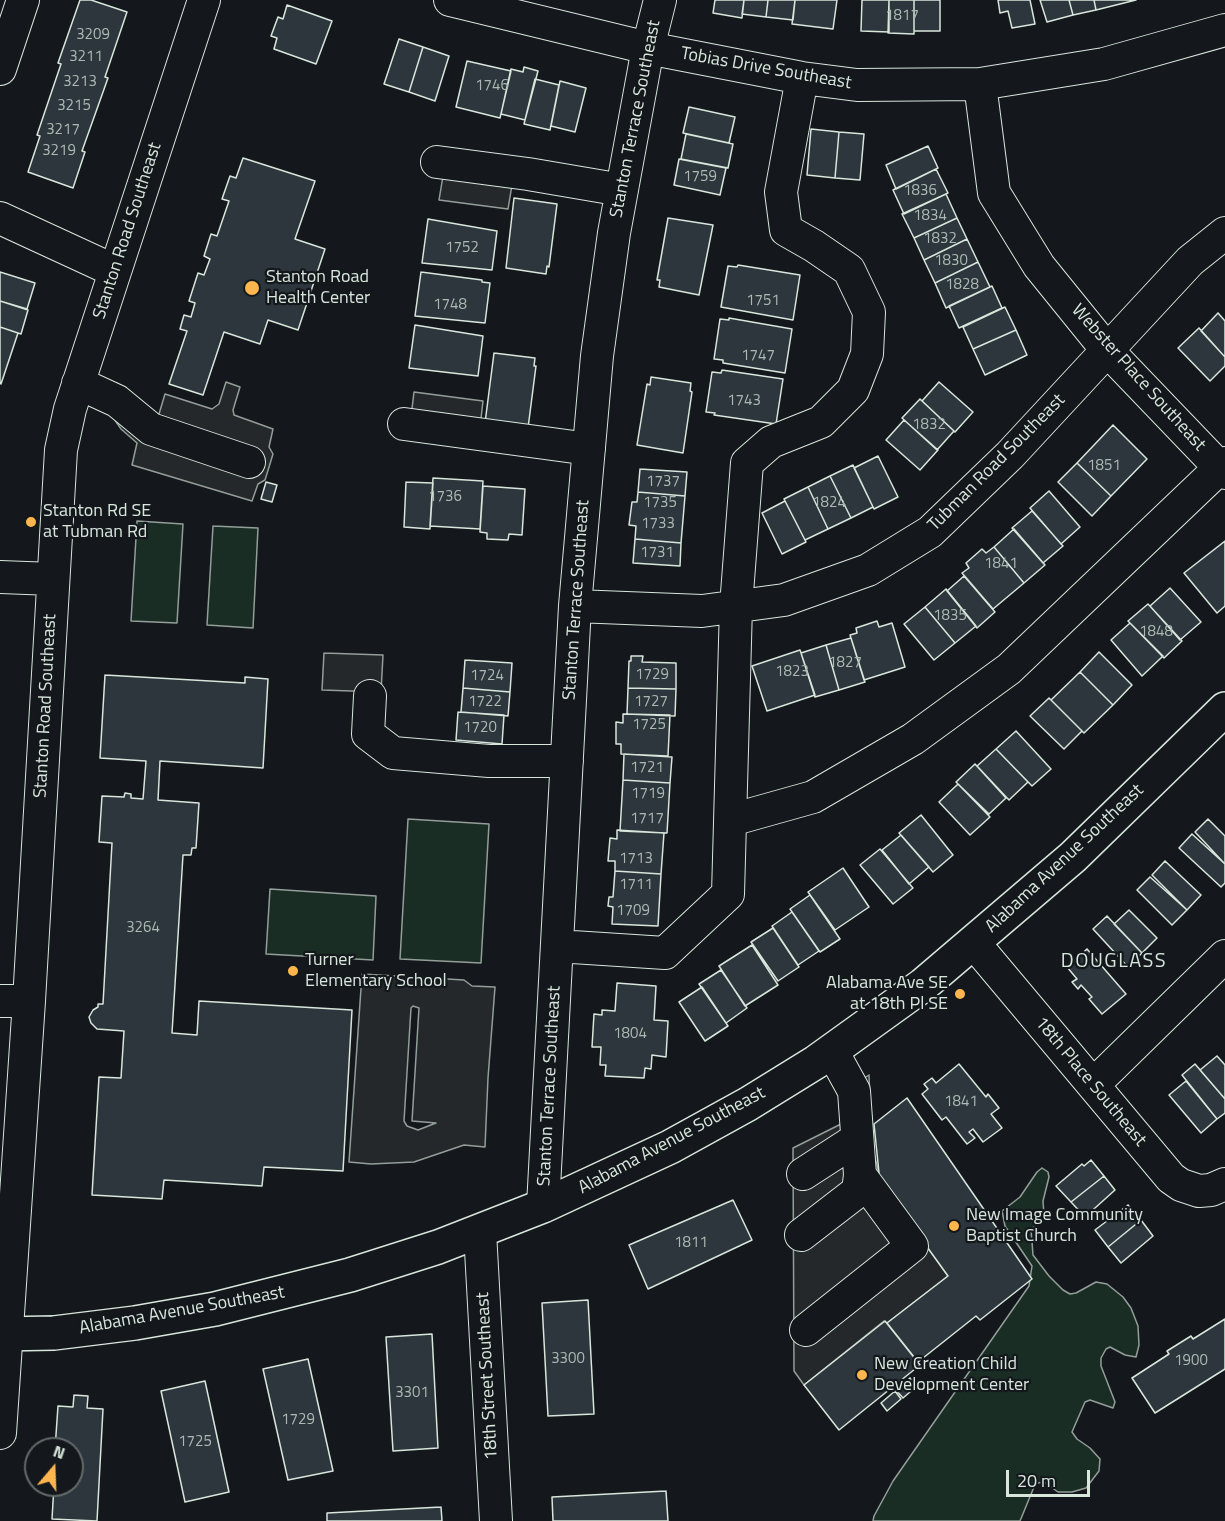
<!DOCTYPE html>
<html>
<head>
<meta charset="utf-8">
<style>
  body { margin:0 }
  #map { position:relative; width:1225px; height:1521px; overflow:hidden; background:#14181c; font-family:"Titillium Web",sans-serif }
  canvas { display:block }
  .north { position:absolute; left:24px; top:1437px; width:60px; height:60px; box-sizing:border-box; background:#14181c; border:2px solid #626a69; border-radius:50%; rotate:19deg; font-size:16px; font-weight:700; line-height:24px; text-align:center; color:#d8e6dc }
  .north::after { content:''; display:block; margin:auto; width:21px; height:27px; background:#ffb74d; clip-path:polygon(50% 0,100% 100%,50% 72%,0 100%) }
  .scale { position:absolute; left:1006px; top:1470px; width:84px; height:27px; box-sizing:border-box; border:3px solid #d8e6dc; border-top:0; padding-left:8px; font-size:18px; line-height:21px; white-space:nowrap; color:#d8e6dc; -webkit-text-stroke:4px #14181c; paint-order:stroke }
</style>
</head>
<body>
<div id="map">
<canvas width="1225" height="1521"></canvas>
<div class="north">N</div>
<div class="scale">20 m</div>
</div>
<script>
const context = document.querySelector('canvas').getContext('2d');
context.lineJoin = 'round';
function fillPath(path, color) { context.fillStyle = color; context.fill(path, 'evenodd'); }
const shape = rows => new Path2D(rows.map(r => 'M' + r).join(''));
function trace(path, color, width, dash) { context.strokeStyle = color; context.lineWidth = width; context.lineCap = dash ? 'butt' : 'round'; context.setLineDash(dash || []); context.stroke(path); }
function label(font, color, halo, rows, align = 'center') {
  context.font = font + ' "Titillium Web",sans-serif'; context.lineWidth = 4.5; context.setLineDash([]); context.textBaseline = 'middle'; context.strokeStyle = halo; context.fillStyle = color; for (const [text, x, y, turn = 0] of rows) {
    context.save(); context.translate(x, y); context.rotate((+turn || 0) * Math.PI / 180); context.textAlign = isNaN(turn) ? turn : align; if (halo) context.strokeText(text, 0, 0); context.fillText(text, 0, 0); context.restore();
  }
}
const green = shape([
  [137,521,183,524,177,623,131,621,137,521],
  [213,526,258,528,253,628,207,625,213,526],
  [408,819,489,824,481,963,400,959,408,819],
  [270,889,376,896,373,960,266,954,270,889],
  [1042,1168,1048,1172,1049,1177,1043,1201,1044,1215,1036,1226,1031,1229,1033,1255,1049,1276,1063,1290,1070,1294,1076,1293,1096,1282,1107,1284,1123,1297,1131,1308,1138,1326,1139,1345,1136,1357,1125,1355,1110,1347,1106,1349,1101,1358,1101,1366,1115,1402,1113,1408,1090,1400,1085,1402,1072,1432,1077,1439,1090,1448,1100,1459,1099,1471,1086,1488,1072,1492,1058,1492,1044,1482,1038,1483,1034,1487,1020,1521,873,1521,874,1516,893,1481,1029,1286,1032,1266,1005,1226,1002,1211,1020,1197,1037,1172,1042,1168]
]);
const parking = shape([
  [443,176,512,185,508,209,439,200,443,176],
  [226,382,240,387,233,410,234,415,273,429,269,447,273,454,265,480,258,484,252,501,132,465,137,443,121,429,108,410,117,383,133,395,154,417,159,414,165,394,212,409,219,404,226,382],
  [414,392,483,401,480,427,411,417,414,392],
  [324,653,383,655,381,692,322,690,324,653],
  [362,974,464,980,472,986,495,987,488,1078,485,1147,464,1145,414,1162,371,1164,349,1162,362,974],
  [413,1006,419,1008,412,1121,436,1123,418,1130,407,1126,404,1121,411,1008,413,1006],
  [869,1075,872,1146,879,1173,877,1176,948,1276,887,1323,884,1321,804,1385,794,1371,793,1148,845,1122,842,1093,869,1075]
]);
const building = shape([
  [80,0,91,0,127,12,105,77,108,78,82,151,85,152,73,188,28,172,40,136,37,135,61,64,58,63,80,0],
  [715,0,744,0,742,18,713,13,715,0],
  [744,0,768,0,766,17,742,14,744,0],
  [768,0,795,0,793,20,766,17,768,0],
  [795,0,837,0,833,29,792,24,795,0],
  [862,0,889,0,889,32,861,31,862,0],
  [889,0,914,0,914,34,888,33,889,0],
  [914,0,940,0,940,31,914,31,914,0],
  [998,0,1030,0,1035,24,1012,28,1008,11,1000,13,998,0],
  [1040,0,1069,0,1073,15,1047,22,1040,0],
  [1069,0,1094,0,1096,10,1073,15,1069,0],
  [1094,0,1136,0,1096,10,1094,0],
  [287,5,332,21,316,64,274,49,277,38,271,36,278,17,283,19,287,5],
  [399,39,423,47,409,92,384,84,399,39],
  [423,47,449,56,435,101,409,92,423,47],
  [467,61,511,71,500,118,456,107,467,61],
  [524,67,538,71,525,120,501,114,511,69,523,72,524,67],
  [535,79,559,85,550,130,524,124,535,79],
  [560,81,586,88,575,132,551,126,560,81],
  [689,107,735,117,729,143,683,133,689,107],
  [811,129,839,132,835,178,807,175,811,129],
  [839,132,864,134,860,180,835,178,839,132],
  [686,134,733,144,728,168,681,159,686,134],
  [928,146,938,168,896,189,886,165,928,146],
  [243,158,315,181,295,239,325,249,298,330,268,320,260,344,224,332,203,395,169,384,187,331,180,329,184,315,191,317,195,303,189,301,198,273,204,275,210,259,204,256,211,234,217,236,229,201,222,199,230,176,236,178,243,158],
  [679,159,726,168,720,195,674,185,679,159],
  [936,169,948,193,904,214,893,190,936,169],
  [946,194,957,218,914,238,902,214,946,194],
  [514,198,557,204,549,267,547,266,546,274,506,268,514,198],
  [668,218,713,225,699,295,659,287,660,280,657,280,668,218],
  [957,218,967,239,924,260,914,238,957,218],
  [428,219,497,231,492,270,422,263,428,219],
  [967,239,978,262,935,283,924,260,967,239],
  [978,262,990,287,946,308,935,283,978,262],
  [738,265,800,275,793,320,721,307,728,266,737,267,738,265],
  [0,272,35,283,27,309,0,301,0,272],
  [421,272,482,280,482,282,490,283,485,323,415,316,421,272],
  [992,286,1002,308,959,328,949,306,992,286],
  [0,301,28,310,21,334,0,327,0,301],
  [1005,307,1016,330,973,349,963,327,1005,307],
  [1218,313,1225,321,1225,357,1201,331,1218,313],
  [729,318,792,329,785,373,723,363,723,360,714,359,720,319,729,320,729,318],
  [415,325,483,336,478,376,409,368,415,325],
  [0,327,18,333,1,384,0,383,0,327],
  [1199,328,1225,357,1225,366,1210,381,1178,348,1199,328],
  [1016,330,1027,355,985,375,973,349,1016,330],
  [494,353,535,358,534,366,536,366,528,428,485,423,494,353],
  [722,370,783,379,776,424,714,415,715,413,706,412,712,372,721,373,722,370],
  [651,377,691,383,690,391,692,392,683,453,637,445,647,384,650,385,651,377],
  [939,382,973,412,955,432,922,401,939,382],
  [920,399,954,431,937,450,902,418,920,399],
  [904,420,938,450,920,470,886,440,904,420],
  [1113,425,1147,459,1111,496,1077,463,1113,425],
  [878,456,898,497,874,509,854,468,878,456],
  [1077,463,1111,496,1092,516,1058,482,1077,463],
  [853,465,873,507,851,518,830,476,853,465],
  [640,469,687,472,685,496,638,492,640,469],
  [830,476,851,518,828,529,808,487,830,476],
  [433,478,483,481,480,529,430,526,433,478],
  [266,482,277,485,272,502,261,499,266,482],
  [406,482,433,483,430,529,404,527,406,482],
  [483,486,525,489,522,535,509,534,508,540,487,539,487,533,480,532,483,486],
  [808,487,828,529,805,540,784,499,808,487],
  [1049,491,1080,527,1061,544,1030,508,1049,491],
  [638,492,685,496,681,543,635,539,636,526,629,525,632,502,637,502,638,492],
  [785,501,806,542,782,554,762,513,785,501],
  [1032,511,1063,546,1043,563,1012,528,1032,511],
  [1014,529,1045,565,1024,583,994,547,1014,529],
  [635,539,681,543,680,566,633,563,635,539],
  [1225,541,1225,606,1217,613,1184,573,1225,541],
  [994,547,1024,583,993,609,962,573,969,568,966,563,982,549,986,553,994,547],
  [964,576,995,612,977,628,947,591,964,576],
  [1170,588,1201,622,1180,640,1150,606,1170,588],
  [946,589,976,626,955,643,925,607,946,589],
  [1148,604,1182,641,1164,658,1128,621,1148,604],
  [925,607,955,643,934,660,904,624,925,607],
  [877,621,879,627,892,623,905,667,864,680,850,635,857,633,856,628,877,621],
  [1130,623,1163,656,1142,676,1111,640,1130,623],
  [851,638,865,682,839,690,826,645,851,638],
  [826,645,839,690,815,697,801,653,826,645],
  [800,650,815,695,767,711,752,666,800,650],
  [1099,652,1132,685,1113,705,1080,672,1099,652],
  [631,656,643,656,642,662,676,663,676,689,628,688,629,661,631,661,631,656],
  [465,660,512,663,510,692,463,688,465,660],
  [1080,672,1113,705,1084,733,1051,700,1080,672],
  [105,675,245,683,245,677,268,679,263,768,160,761,158,800,199,803,196,848,192,848,191,855,183,855,172,1033,197,1035,199,1001,352,1010,343,1171,264,1167,262,1186,164,1180,162,1199,92,1195,99,1077,121,1078,124,1031,97,1029,91,1023,89,1017,93,1010,98,1007,98,1004,103,1004,112,843,99,842,102,796,124,797,125,793,131,794,131,798,143,799,146,761,100,758,105,675],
  [463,688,510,692,508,716,461,712,463,688],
  [628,688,676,689,675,716,627,714,628,688],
  [1049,698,1082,731,1064,749,1030,716,1049,698],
  [458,712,504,715,502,744,456,740,458,712],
  [623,714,670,715,668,756,621,754,621,744,616,744,616,722,623,723,623,714],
  [1016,731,1051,769,1032,786,996,749,1016,731],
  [996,749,1028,782,1009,800,977,766,996,749],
  [624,754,672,757,670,783,623,780,624,754],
  [975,764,1006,798,989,814,956,782,975,764],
  [623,780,670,783,667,833,620,831,623,780],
  [958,784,990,817,970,835,939,802,958,784],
  [921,815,953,855,933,872,899,833,921,815],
  [1208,819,1225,836,1225,864,1195,832,1208,819],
  [617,830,664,833,661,874,615,871,615,861,608,861,610,838,617,839,617,830],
  [1192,834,1225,864,1225,883,1221,887,1179,848,1192,834],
  [901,835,929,867,909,884,882,850,901,835],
  [880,849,913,888,893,904,860,865,880,849],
  [1165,861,1201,895,1187,910,1152,875,1165,861],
  [843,868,869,907,835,930,808,892,843,868],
  [615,871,661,874,658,926,612,924,613,907,608,906,609,897,613,897,615,871],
  [1150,877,1187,910,1172,925,1137,890,1150,877],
  [810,895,840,939,820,952,790,909,810,895],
  [1129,910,1157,938,1142,953,1114,924,1129,910],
  [792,912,819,951,798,965,772,926,792,912],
  [1107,916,1142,953,1128,967,1093,929,1107,916],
  [773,928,799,967,778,981,751,942,773,928],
  [752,945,778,985,745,1006,719,966,752,945],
  [1087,949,1126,994,1102,1014,1089,999,1092,997,1081,985,1078,989,1072,982,1077,979,1067,967,1087,949],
  [721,970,747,1008,726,1023,699,984,721,970],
  [617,983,656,986,654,1020,668,1021,666,1057,652,1055,651,1069,645,1068,644,1078,605,1076,606,1065,600,1065,601,1047,592,1047,594,1014,602,1015,602,1010,615,1011,617,983],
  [702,987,728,1026,705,1041,679,1002,702,987],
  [1217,1056,1225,1065,1225,1099,1200,1070,1217,1056],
  [959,1064,986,1097,988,1094,999,1108,991,1114,1002,1128,983,1142,973,1129,969,1132,975,1138,967,1144,946,1117,942,1120,922,1094,928,1089,924,1084,932,1078,936,1083,959,1064],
  [1195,1064,1225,1099,1225,1113,1217,1119,1182,1075,1195,1064],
  [1186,1081,1217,1119,1201,1133,1169,1095,1186,1081],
  [907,1098,1032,1279,980,1320,976,1316,918,1362,887,1323,948,1276,876,1176,879,1173,874,1124,907,1098],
  [1091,1160,1104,1176,1071,1202,1056,1186,1082,1164,1084,1166,1091,1160],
  [1104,1176,1115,1190,1085,1217,1071,1202,1104,1176],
  [733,1200,752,1240,648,1289,629,1245,733,1200],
  [1128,1205,1141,1220,1108,1247,1095,1230,1128,1205],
  [1141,1220,1153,1236,1121,1263,1108,1247,1141,1220],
  [588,1300,594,1414,548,1416,542,1303,588,1300],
  [1225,1319,1225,1369,1155,1413,1132,1378,1169,1354,1167,1351,1191,1336,1193,1339,1225,1319],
  [885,1321,920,1365,839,1430,804,1385,885,1321],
  [432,1334,438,1448,393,1451,386,1337,432,1334],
  [308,1359,333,1471,288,1480,263,1369,308,1359],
  [910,1378,917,1386,903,1398,896,1390,910,1378],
  [205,1381,229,1492,185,1502,161,1391,205,1381],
  [895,1391,901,1399,887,1411,881,1403,895,1391],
  [74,1395,88,1396,87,1408,103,1409,97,1521,52,1519,54,1485,72,1485,72,1449,55,1449,58,1406,73,1407,74,1395],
  [666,1491,668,1521,553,1521,552,1497,666,1491],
  [441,1507,442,1521,327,1521,327,1513,441,1507]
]);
const minor = shape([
  [450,0,648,48,802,78,857,85,980,84,1104,64,1225,30],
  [0,69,23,0],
  [980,84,994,193,1039,266,1107,350,1225,473],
  [437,162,528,174,622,190],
  [0,218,115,271],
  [78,383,117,401,151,429,249,462],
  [404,424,589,449],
  [0,577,53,579],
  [575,606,702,611,784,600,868,570,930,532,1010,455,1190,261,1225,233],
  [370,696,368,734,393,753,489,761,567,761],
  [731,820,813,797,913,739,1009,669,1225,463],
  [974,943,1171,1178,1181,1185,1199,1191,1211,1190,1225,1184],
  [557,946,665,953,728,894,736,606,747,463,771,442,821,422,853,390,867,354,869,312,849,270,814,246,786,230,781,192,802,78],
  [0,1001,29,1001],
  [1093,1085,1225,956],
  [803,1174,857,1139],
  [543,1206,575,606,597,356,614,233,648,48,660,0],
  [480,1232,496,1521],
  [801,1235,858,1191,860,1175],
  [806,1330,912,1246,860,1175,854,1091,832,1051],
  [0,1433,29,1001,61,450,70,409,204,0]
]);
const major = shape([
  [0,1334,54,1333,135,1323,215,1309,350,1275,438,1247,543,1206,670,1147,748,1104,816,1062,923,985,1073,857,1225,709]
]);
const markers = [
  [252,288,8,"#ffb74d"],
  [31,522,6,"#ffb74d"],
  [293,971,6,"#ffb74d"],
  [960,994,6,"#ffb74d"],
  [954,1226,6,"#ffb74d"],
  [862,1375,6,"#ffb74d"]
];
const numberNames = [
  ["1817",902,16],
  ["3209",93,35],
  ["3211",86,57],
  ["3213",80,82],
  ["1746",492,86],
  ["3215",74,106],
  ["3217",63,130],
  ["3219",59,151],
  ["1759",700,177],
  ["1836",920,191],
  ["1834",930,216],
  ["1832",940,239],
  ["1752",462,248],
  ["1830",951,261],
  ["1828",962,285],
  ["1751",763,301],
  ["1748",450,305],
  ["1747",758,356],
  ["1743",744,401],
  ["1832",929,425],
  ["1851",1104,466],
  ["1737",663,482],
  ["1736",445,497],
  ["1735",660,503],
  ["1824",829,503],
  ["1733",658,524],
  ["1731",657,553],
  ["1841",1001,564],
  ["1835",950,616],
  ["1848",1156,632],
  ["1827",845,663],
  ["1823",792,672],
  ["1729",652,675],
  ["1724",487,676],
  ["1722",485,702],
  ["1727",651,702],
  ["1725",649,725],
  ["1720",480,728],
  ["1721",647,768],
  ["1719",648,794],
  ["1717",647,819],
  ["1713",636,859],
  ["1711",636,885],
  ["1709",633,911],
  ["3264",143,928],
  ["1804",630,1034],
  ["1841",961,1102],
  ["1811",691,1243],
  ["3300",568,1359],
  ["1900",1191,1361],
  ["3301",412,1393],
  ["1729",298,1420],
  ["1725",195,1442]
];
const streetNames = [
  ["Tobias Drive Southeast",766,69,10],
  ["Stanton Terrace Southeast",636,119,-79],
  ["Stanton Road Southeast",128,231,-72],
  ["Webster Place Southeast",1138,378,48],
  ["Tubman Road Southeast",997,463,-45],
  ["Stanton Terrace Southeast",577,600,-86],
  ["Stanton Road Southeast",46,706,-87],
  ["Alabama Avenue Southeast",1065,859,-43],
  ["18th Place Southeast",1090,1082,50],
  ["Stanton Terrace Southeast",550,1086,-87],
  ["Alabama Avenue Southeast",672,1141,-28],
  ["Alabama Avenue Southeast",182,1311,-10],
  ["18th Street Southeast",488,1376,-93]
];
const poiNames = [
  ["Stanton Road",266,278],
  ["Health Center",266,299],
  ["Stanton Rd SE",43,512],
  ["at Tubman Rd",43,533],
  ["Turner",305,961],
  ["Elementary School",305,982],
  ["Alabama Ave SE",948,984,"right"],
  ["at 18th Pl SE",948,1005,"right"],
  ["New Image Community",966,1216],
  ["Baptist Church",966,1237],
  ["New Creation Child",874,1365],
  ["Development Center",874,1386]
];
const neighbourhoodNames = [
  ["DOUGLASS",1114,962]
];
fillPath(green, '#1a2d24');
trace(green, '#939e99', 1.5);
fillPath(parking, '#24282b');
trace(parking, '#939e99', 1.5);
fillPath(building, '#2c363c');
trace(building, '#d8e6dc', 1.5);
trace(minor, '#d8e6dc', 34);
trace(major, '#d8e6dc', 36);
trace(minor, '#14181c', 32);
trace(major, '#14181c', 33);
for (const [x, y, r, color] of markers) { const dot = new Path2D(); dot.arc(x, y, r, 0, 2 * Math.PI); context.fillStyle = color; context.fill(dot); trace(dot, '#14181c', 2); }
label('15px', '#adbab4', null, numberNames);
label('18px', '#d8e6dc', '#14181c', streetNames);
label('18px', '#d8e6dc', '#14181c', poiNames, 'left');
context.letterSpacing = '1.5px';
label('20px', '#d8e6dc', '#14181c', neighbourhoodNames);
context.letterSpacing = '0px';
</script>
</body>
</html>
